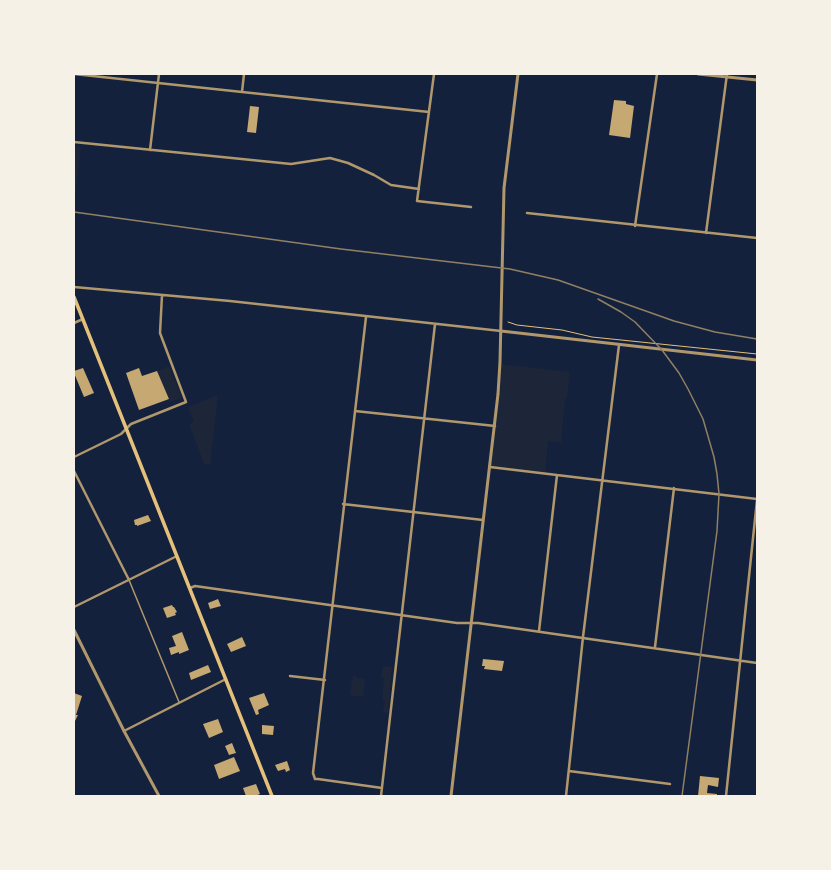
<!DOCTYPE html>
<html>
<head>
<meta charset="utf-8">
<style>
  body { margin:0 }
  #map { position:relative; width:831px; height:870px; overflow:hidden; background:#14213d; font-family:"Open Sans",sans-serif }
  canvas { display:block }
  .frame { position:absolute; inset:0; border:75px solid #f6f1e7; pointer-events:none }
</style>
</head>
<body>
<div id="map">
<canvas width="831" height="870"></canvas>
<div class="frame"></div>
</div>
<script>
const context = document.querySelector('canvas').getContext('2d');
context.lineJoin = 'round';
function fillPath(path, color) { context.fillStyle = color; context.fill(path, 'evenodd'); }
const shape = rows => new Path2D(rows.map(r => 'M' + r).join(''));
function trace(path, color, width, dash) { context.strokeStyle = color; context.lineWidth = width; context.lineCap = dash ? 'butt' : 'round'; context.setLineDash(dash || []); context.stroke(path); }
const green = shape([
  [74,146,81,147,75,198,74,198],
  [500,364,570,372,567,398,565,398,561,443,548,441,545,474,490,467],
  [169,366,182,398,170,402,157,371],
  [218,395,210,464,204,464,189,424,194,422,188,407],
  [383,666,392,667,388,713,383,712,385,701,382,700,384,679,381,678],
  [353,675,356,676,356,678,365,679,363,697,350,695]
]);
const building = shape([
  [614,100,626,101,626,104,634,106,630,138,609,135],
  [250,106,259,107,256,133,247,132],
  [83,368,94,393,84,397,74,373,74,371],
  [139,368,142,376,157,371,169,399,139,410,126,373],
  [148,515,151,521,137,526,137,525,135,525,134,520],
  [218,599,221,606,210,609,208,603],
  [172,605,173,607,174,607,177,612,175,613,176,615,167,618,163,608],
  [182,632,189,650,179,654,179,652,171,655,169,648,176,646,172,636],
  [242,637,246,646,231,652,227,644],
  [483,659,504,661,502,671,484,669,485,666,482,666],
  [208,665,211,672,191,680,189,673],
  [74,693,82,696,76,715,78,715,74,723],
  [264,693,269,705,258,710,259,714,256,715,249,698],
  [218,719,223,732,209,738,203,724],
  [262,725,274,726,273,735,262,734],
  [232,743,236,753,229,755,225,746],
  [234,757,240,771,219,779,214,765],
  [287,761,290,770,286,772,285,769,278,771,275,765],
  [700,776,719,778,718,787,708,785,707,793,717,794,717,796,698,796],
  [256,784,260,794,255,796,246,796,243,788]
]);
const path = shape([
  [508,322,517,325,562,330,592,337,757,354]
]);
const service = shape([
  [129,580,179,702]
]);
const minor = shape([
  [74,74,429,112],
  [434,74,417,201,471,207],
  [242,92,244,74],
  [74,142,291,164,330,158,348,163,374,175,391,185,419,189],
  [150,150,159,74],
  [527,213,757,238],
  [635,226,657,74],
  [706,233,727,74],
  [74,287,230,301,501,331],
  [366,317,313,773,315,779,318,779,382,788],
  [74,323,83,319],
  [355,411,495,426],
  [74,457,121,434,131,424,186,402,160,333,162,295],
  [490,467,757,499],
  [74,471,129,580],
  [343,504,483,520],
  [190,588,195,586,457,623,478,623,757,663],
  [74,607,177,556],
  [539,631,557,475],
  [655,647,674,488],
  [290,676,325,680],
  [124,731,226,679],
  [569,771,670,784],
  [381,796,435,324],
  [566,796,583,637,619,345],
  [726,796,757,500]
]);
const tertiary = shape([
  [698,74,757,80],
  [501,331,757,360],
  [74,630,124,731,159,796],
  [451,796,498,394,500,362,504,188,518,74]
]);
const secondary = shape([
  [74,297,272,796]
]);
const rail = shape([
  [74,212,341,249,510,269,558,280,674,321,715,332,757,339],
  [598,299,621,312,635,322,662,350,679,373,688,389,703,419,714,457,717,474,719,494,717,531,682,796]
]);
fillPath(green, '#1d2539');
fillPath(building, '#c6a872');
trace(path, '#e5c07b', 1);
trace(service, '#b1986c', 1.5);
trace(minor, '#b1986c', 2.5);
trace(tertiary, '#b1986c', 3);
trace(secondary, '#e5c07b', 3.5);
trace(rail, '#918062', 1.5);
</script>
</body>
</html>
